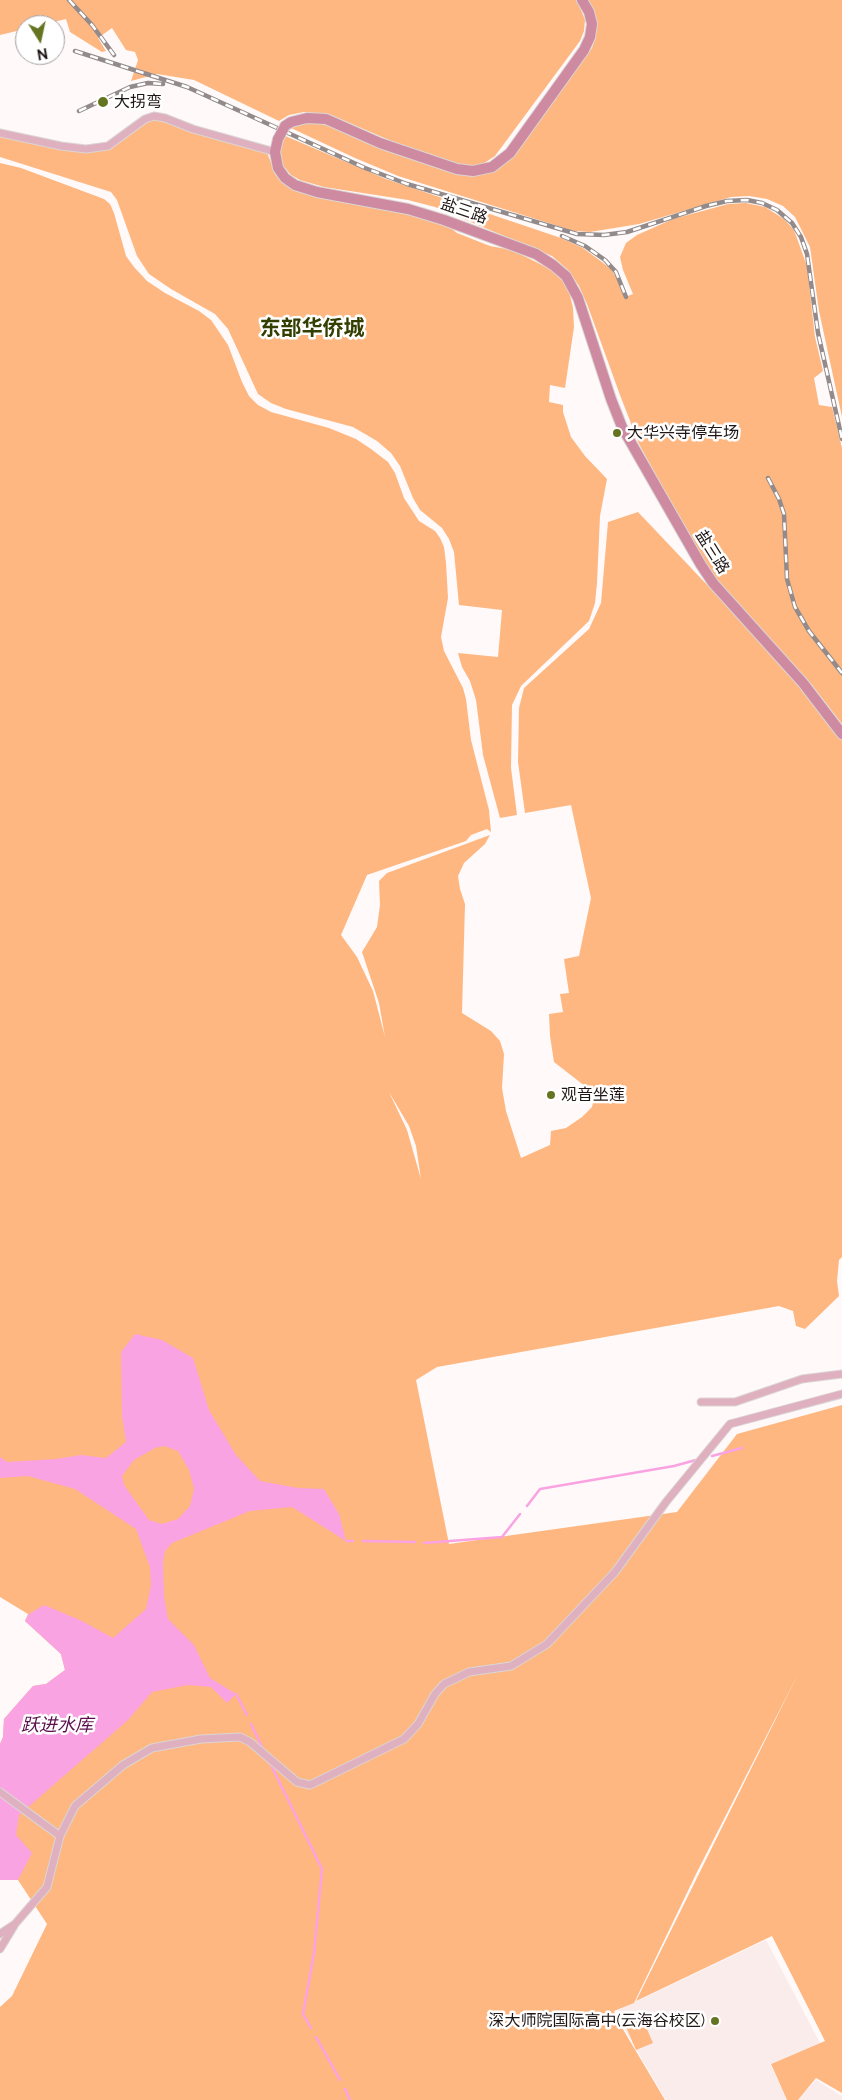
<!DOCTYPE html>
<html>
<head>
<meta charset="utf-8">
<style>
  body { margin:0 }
  #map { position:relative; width:842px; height:2100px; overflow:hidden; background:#fff9f9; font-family:Raleway,sans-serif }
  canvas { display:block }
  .north { position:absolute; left:15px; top:15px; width:50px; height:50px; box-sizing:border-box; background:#fff; border:1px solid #a6a2a2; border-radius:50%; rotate:170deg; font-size:14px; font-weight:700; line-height:20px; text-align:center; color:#201616 }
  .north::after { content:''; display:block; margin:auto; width:18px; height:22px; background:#647421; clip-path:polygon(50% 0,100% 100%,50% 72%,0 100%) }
</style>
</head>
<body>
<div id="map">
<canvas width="842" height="2100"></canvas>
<div class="north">N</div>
</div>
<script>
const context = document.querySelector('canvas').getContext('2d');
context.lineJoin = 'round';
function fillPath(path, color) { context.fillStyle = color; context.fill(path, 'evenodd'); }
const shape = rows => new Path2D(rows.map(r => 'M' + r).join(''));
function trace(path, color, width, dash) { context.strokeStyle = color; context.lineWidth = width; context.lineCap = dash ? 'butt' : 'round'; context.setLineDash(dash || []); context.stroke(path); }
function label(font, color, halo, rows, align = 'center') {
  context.font = font + ' Raleway,"Noto Sans SC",sans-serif'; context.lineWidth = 5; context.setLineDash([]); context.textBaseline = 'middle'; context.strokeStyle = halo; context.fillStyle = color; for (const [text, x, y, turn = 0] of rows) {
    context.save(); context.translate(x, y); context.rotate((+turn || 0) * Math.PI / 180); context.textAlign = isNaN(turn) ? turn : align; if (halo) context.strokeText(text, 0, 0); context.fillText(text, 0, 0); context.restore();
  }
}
const built = shape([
  [766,1940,820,2043,770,2064,787,2100,666,2100,626,2032,618,2010],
  [816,2080,842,2096,842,2100,798,2100]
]);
const green = shape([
  [0,0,577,0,585,20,584,31,580,41,495,156,483,164,472,166,458,165,410,149,331,115,304,112,289,115,279,121,194,80,157,74,131,81,138,60,135,52,126,50,112,28,98,38,106,51,102,52,70,32,66,19,41,25,25,25,25,29,0,35],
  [588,0,842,0,842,417,819,311,810,247,795,217,783,206,767,199,749,196,731,197,639,224,590,232,574,231,398,176,355,158,291,128,302,123,314,123,327,125,386,151,463,174,477,174,513,151,592,48,596,36,596,22,593,8],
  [154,118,264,151,268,155,276,175,285,184,442,221,457,233,490,246,512,250,550,269,562,280,569,291,573,308,574,327,565,388,550,385,549,402,563,405,563,412,571,437,585,456,607,479,600,516,597,583,595,603,589,621,521,686,512,705,511,768,517,815,500,818,483,755,476,700,470,681,462,667,458,653,498,657,502,610,459,605,454,552,449,539,442,528,420,510,413,498,400,466,391,453,377,441,353,427,286,409,271,403,258,394,228,329,215,314,171,289,149,274,137,256,117,200,111,192,0,157,0,130,82,147,108,144,142,122],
  [283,135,386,179,561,238,583,248,610,268,617,278,625,297,633,294,623,270,620,257,626,243,637,235,673,219,728,204,746,203,765,207,784,219,794,230,807,266,815,337,823,371,814,378,819,405,832,407,842,448,842,724,812,685,717,583,706,567,639,444,620,395,587,304,579,286,567,269,552,256,435,207,408,200,324,187,300,180,291,175,281,163,279,150],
  [0,163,21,168,104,199,110,204,114,213,126,256,134,267,147,281,165,293,199,311,211,320,228,345,242,382,249,396,258,405,271,412,329,428,356,439,371,449,388,462,395,473,404,498,419,521,435,531,440,538,444,547,446,563,448,598,441,637,444,651,463,688,466,699,471,740,489,810,491,832,487,829,471,835,466,841,367,875,341,935,357,957,373,991,385,1037,379,1003,362,952,377,927,380,905,379,881,387,873,490,835,485,844,464,863,458,876,460,889,465,904,462,1013,491,1031,500,1041,504,1054,502,1088,506,1111,521,1158,550,1145,551,1131,566,1128,582,1117,592,1107,594,1099,590,1090,554,1062,550,1036,549,1014,563,1012,560,994,569,993,564,959,579,956,591,898,571,805,525,813,518,762,519,708,524,688,589,629,601,603,608,522,638,512,766,647,820,710,842,740,842,1257,839,1260,837,1281,839,1296,805,1329,796,1326,793,1311,779,1306,437,1367,416,1380,449,1544,677,1512,737,1434,842,1405,842,2093,816,2078,798,2100,787,2100,771,2064,825,2041,772,1936,636,2001,798,1674,697,1872,634,2003,614,2011,618,2021,665,2100,0,2100,0,2007,12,1996,47,1924,18,1880,0,1880,0,1744,3,1737,4,1719,33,1686,46,1684,65,1670,61,1654,25,1621,28,1614,0,1597],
  [389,1092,409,1126,416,1146,421,1179,407,1130],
  [640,2013,653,2043,636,2050,623,2020]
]);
const water = shape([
  [135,1334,162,1340,193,1358,209,1410,236,1455,260,1481,298,1488,324,1489,339,1514,346,1541,292,1507,250,1511,172,1543,165,1551,163,1561,164,1596,168,1619,194,1645,210,1678,236,1694,227,1703,211,1687,188,1685,152,1692,128,1720,19,1815,16,1835,32,1853,18,1880,0,1880,0,1744,3,1737,4,1719,33,1686,46,1684,65,1670,61,1654,25,1621,29,1614,44,1605,82,1621,113,1638,146,1609,151,1585,150,1567,136,1529,75,1489,28,1476,0,1478,0,1457,7,1462,56,1459,81,1455,106,1458,126,1442,122,1416,121,1352],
  [164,1446,178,1451,189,1470,194,1489,190,1506,178,1519,162,1524,149,1520,124,1485,122,1476,134,1460,155,1448]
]);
const stream = shape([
  [712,1456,742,1448],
  [527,1506,540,1489,674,1466,696,1460],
  [346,1541,353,1541],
  [363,1541,415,1542],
  [424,1543,502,1537,520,1514],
  [236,1694,247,1715],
  [251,1724,264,1751],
  [270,1763,322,1869,314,1953,303,2014,311,2028],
  [316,2037,340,2080],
  [345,2089,350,2100]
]);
const street = shape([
  [0,133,61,146,86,149,108,146,145,119,154,116,165,118,193,129,275,152],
  [701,1402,735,1402,802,1379,842,1374],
  [0,1792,60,1836],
  [0,1934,15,1924,47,1887,60,1836,75,1806,123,1765,152,1748,201,1739,240,1737,250,1742,297,1782,310,1785,404,1739,418,1724,435,1694,444,1684,469,1672,511,1666,547,1644,615,1572,666,1502,730,1424,842,1394],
  [0,1949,14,1926]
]);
const secondary = shape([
  [285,126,291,122,307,118,326,119,380,143,457,169,473,171,492,167,510,153,584,50,590,37,592,24,589,12,582,0],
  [278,139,275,152,278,168,285,178,295,185,317,192,408,209,444,220,536,254,553,265,566,276,578,298,611,399,622,427,701,565,713,583,803,683,842,734]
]);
const rail = shape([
  [69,0,92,25,114,55],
  [75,51,187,87,365,168,407,184,577,234,604,235,627,232,706,206,727,201,747,200,762,203,777,210,792,223,801,237,807,254,818,333,842,439],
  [79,111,130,87,148,83,163,84],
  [562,236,585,246,605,260,616,272,626,297],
  [768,478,779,499,784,514,787,579,795,607,809,631,842,673]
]);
const secondaryBridge = shape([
  [278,139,285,126]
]);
const markers = [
  [103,102,6,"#647421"],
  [617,433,5,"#647421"],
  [551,1095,5,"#647421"],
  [715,2021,5,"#647421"]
];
const poiNames = [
  ["大拐弯",114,102],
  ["大华兴寺停车场",627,433],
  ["观音坐莲",561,1095],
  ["深大师院国际高中(云海谷校区)",705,2021,"right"]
];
const streetNames = [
  ["盐三路",464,211,19],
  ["盐三路",712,552,58]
];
const waterNames = [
  ["跃进水库",57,1726]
];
const districtNames = [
  ["东部华侨城",312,329]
];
fillPath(built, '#fbecec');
fillPath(green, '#feb780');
fillPath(water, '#faa3e2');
trace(stream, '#faa3e2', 2.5);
trace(street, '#dbd5d5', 9);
trace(secondary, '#dbd5d5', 12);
trace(street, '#dfb0bf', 7);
trace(secondary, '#ce8aa1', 10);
trace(rail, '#938b8b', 4.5);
trace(rail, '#fff', 2.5, [8]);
trace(secondaryBridge, '#dbd5d5', 12, []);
trace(secondaryBridge, '#ce8aa1', 10);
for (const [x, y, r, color] of markers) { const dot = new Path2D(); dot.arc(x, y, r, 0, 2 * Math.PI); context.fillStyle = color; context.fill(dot); trace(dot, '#fff', 2); }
label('16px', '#201616', '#fff', poiNames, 'left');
label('16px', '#201616', '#fff', streetNames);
label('italic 18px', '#5b0f4c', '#fff', waterNames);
label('bold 21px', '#333e01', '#fff', districtNames);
</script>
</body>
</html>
